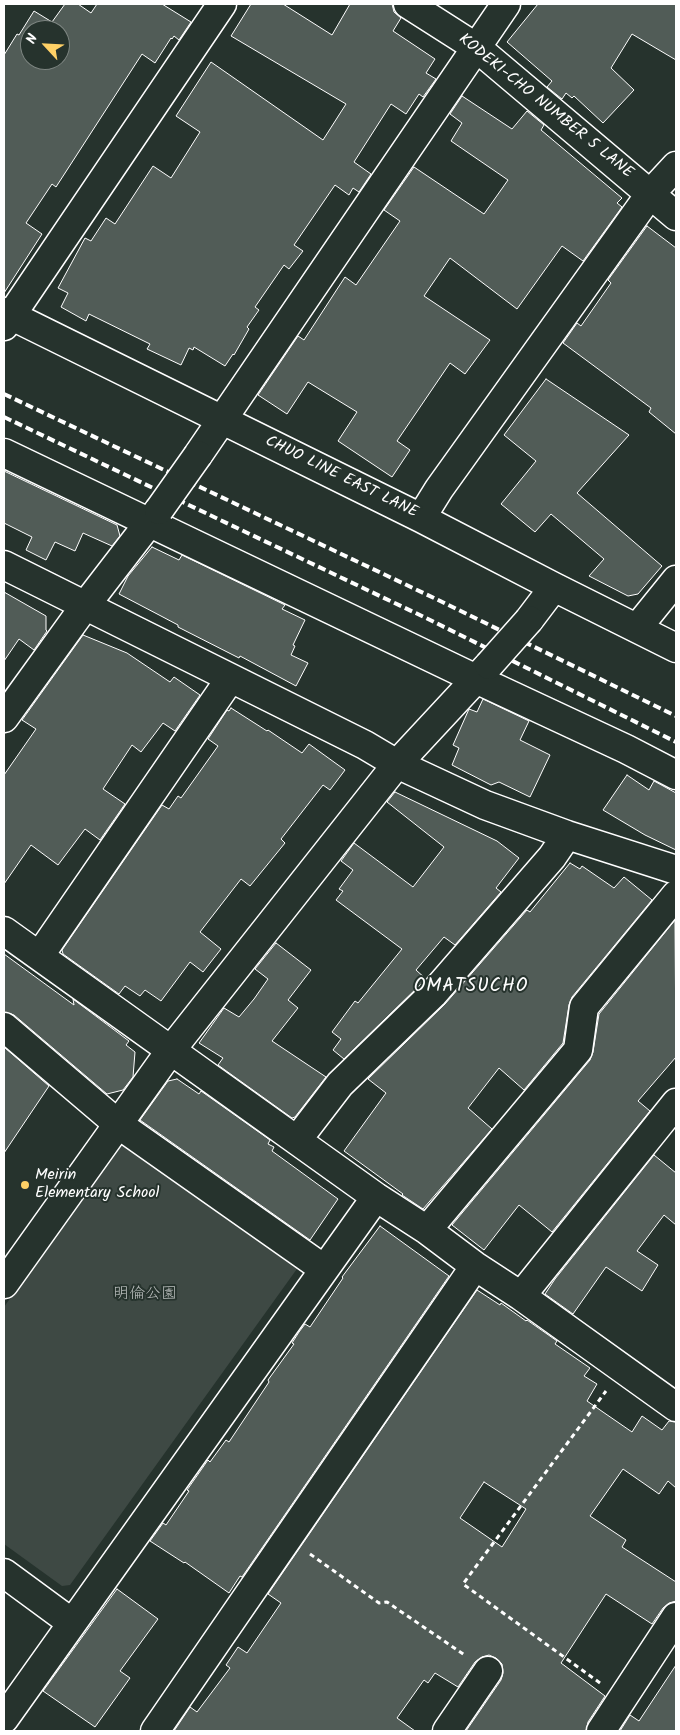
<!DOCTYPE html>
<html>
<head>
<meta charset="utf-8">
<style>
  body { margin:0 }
  #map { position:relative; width:680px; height:1735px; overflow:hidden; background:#26332d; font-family:Kalam,sans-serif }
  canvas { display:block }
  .frame { position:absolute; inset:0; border:5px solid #fff; pointer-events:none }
  .north { position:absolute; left:20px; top:20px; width:50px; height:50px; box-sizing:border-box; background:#26332d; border:1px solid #7d8581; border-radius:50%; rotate:295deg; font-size:14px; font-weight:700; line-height:20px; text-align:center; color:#fff }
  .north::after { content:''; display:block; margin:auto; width:18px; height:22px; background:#ffd166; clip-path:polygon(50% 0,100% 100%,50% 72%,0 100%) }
</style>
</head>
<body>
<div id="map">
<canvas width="680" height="1735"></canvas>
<div class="frame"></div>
<div class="north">N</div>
</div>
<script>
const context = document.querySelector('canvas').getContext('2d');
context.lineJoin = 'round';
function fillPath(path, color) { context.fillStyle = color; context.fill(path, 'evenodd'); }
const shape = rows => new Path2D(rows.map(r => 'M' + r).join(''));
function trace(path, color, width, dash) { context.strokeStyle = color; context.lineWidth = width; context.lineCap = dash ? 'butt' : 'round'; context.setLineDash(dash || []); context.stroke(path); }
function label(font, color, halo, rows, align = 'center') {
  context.font = font + ' Kalam,"Klee One",sans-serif'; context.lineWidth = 4; context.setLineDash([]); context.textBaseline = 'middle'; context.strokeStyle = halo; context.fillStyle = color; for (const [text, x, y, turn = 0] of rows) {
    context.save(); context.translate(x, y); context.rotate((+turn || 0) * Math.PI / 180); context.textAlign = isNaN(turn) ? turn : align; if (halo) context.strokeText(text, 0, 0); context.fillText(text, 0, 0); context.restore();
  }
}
const green = shape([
  [122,1141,299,1266,70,1585,62,1586,4,1544,4,1307]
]);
const building = shape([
  [65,4,78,4,91,13,97,4,162,4,191,22,179,40,174,36,172,39,171,38,155,63,142,54,56,187,52,184,26,223,42,234,4,293,4,55,17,34,19,35,34,11,52,22,65,4],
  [30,30,60,30,60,60,30,60,30,30],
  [251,4,283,4,332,35,350,4,392,4,394,12,401,18,393,31,435,59,426,73,436,79,423,97,419,94,406,114,391,104,354,162,371,174,359,192,353,188,349,195,335,185,294,245,303,251,289,269,284,265,255,307,259,310,247,327,249,329,234,355,233,354,225,366,194,347,193,350,189,348,181,365,147,349,150,344,89,314,86,321,61,307,68,293,58,288,85,238,91,241,106,218,115,224,153,166,171,178,200,132,176,116,211,62,323,140,346,104,231,36,251,4],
  [538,4,676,4,676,60,632,34,611,68,634,90,603,123,574,96,572,98,566,93,562,99,547,87,552,81,507,42,538,4],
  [462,96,512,129,527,111,544,125,541,130,622,198,617,203,622,207,583,261,562,246,517,309,450,258,424,296,490,340,465,374,450,363,397,441,410,450,392,477,338,441,357,412,308,382,287,414,258,395,298,336,304,340,345,277,356,285,400,221,384,210,414,167,484,214,508,180,451,141,462,123,450,114,462,96],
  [647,226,676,248,676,434,649,412,651,408,563,343,577,323,581,326,611,283,608,280,647,226],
  [546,379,629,435,577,493,662,566,638,594,628,596,589,576,604,559,551,514,535,532,501,504,536,461,504,435,546,379],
  [4,471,117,525,120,536,112,546,83,533,75,551,55,542,46,560,26,550,32,537,4,523,4,471],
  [152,547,179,560,182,555,285,605,282,609,305,620,293,645,295,646,291,655,308,663,296,686,240,656,239,658,178,627,178,625,161,616,119,594,128,576,152,547],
  [4,592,46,616,46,630,47,631,34,650,19,639,4,661,4,592],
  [83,635,127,653,170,682,174,677,200,695,175,731,163,723,141,752,132,745,103,789,125,804,100,840,85,829,58,865,31,845,4,884,4,775,36,729,22,720,83,635],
  [483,699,529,721,520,740,550,755,530,797,499,782,491,785,452,765,459,748,453,745,469,709,477,712,483,699],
  [231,708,267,731,268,730,302,753,309,744,345,770,330,790,323,785,281,839,285,843,250,886,241,879,200,932,221,949,203,972,190,962,161,1001,145,990,140,996,125,986,119,994,63,954,62,950,162,805,169,809,178,796,181,798,218,746,208,739,227,710,229,711,231,708],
  [627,775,649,790,654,781,676,793,676,850,645,835,603,810,627,775],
  [395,792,497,841,519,858,496,888,501,892,455,945,444,937,416,970,426,979,422,983,344,1059,333,1050,341,1039,332,1032,355,1001,358,1003,402,949,336,900,343,891,339,889,353,870,341,861,354,843,413,887,444,847,387,802,395,792],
  [570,863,580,869,582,866,614,888,624,877,652,900,572,997,569,1005,563,1043,524,1090,499,1068,468,1108,492,1129,423,1209,402,1195,403,1194,344,1151,386,1093,368,1079,445,1004,527,910,530,912,570,863],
  [675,920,676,1057,638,1101,650,1111,552,1232,519,1205,484,1250,452,1225,590,1060,593,1052,599,1014,675,920],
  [276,943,311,970,288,1000,298,1008,272,1041,326,1077,295,1117,292,1118,218,1065,223,1058,199,1043,224,1008,239,1017,254,999,268,979,255,969,276,943],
  [4,954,74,1005,73,999,129,1041,126,1045,135,1052,133,1077,123,1090,107,1094,14,1015,4,1012,4,954],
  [4,1047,49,1086,4,1153,4,1047],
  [177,1079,199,1094,201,1091,270,1140,268,1144,274,1147,272,1151,338,1199,310,1240,140,1120,168,1081,177,1079],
  [654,1155,676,1173,676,1225,664,1215,637,1251,658,1265,642,1291,606,1267,573,1314,545,1294,555,1279,654,1155],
  [380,1226,449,1276,242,1577,240,1576,229,1593,185,1562,184,1563,150,1541,163,1523,166,1525,189,1491,187,1490,208,1460,210,1462,226,1440,229,1442,269,1382,268,1380,294,1344,292,1343,299,1332,305,1324,310,1327,343,1278,342,1277,380,1226],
  [477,1290,500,1305,501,1303,526,1321,527,1320,557,1341,555,1344,590,1368,584,1376,597,1384,587,1401,632,1432,642,1416,662,1430,669,1421,676,1422,676,1488,668,1481,659,1494,623,1469,590,1516,626,1540,622,1547,676,1582,676,1601,669,1603,663,1608,652,1624,606,1594,561,1663,605,1696,588,1722,586,1731,466,1731,501,1680,503,1673,502,1664,496,1658,489,1655,482,1657,475,1662,458,1687,435,1673,428,1683,424,1680,397,1718,415,1731,174,1731,190,1707,197,1712,230,1668,226,1665,238,1647,247,1653,281,1603,268,1594,477,1290],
  [484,1482,526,1509,502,1547,460,1518,484,1482],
  [117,1589,158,1619,120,1671,130,1678,95,1727,43,1691,117,1589],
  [676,1665,676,1731,620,1731,630,1715,639,1721,676,1665]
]);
const path = shape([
  [310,1554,379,1603,387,1602,466,1656],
  [600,1683,463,1584,606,1391]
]);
const minor = shape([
  [408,4,477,48,676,216],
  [4,312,421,518,554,587,676,648],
  [4,326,222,4],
  [4,453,476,679,626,749,676,775],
  [198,455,506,4],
  [421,518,439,489,651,193,676,166],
  [4,565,365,745,397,764,485,805,567,835,676,870],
  [529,620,554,587],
  [638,627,676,580],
  [4,718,85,606,159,510],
  [4,931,376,1197,427,1230,475,1266,521,1296,676,1407],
  [40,955,230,679],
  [4,1027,118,1124,324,1269],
  [297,1140,340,1084,433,994,552,857,567,835],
  [427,1230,578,1050,584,1007,676,895],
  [4,1284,171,1050,397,764,489,665],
  [521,1296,676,1103],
  [4,1573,72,1623],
  [4,1719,376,1197],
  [155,1731,475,1266],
  [447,1731,488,1671],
  [601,1731,676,1617]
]);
const rail = shape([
  [4,394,434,598,676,716],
  [4,417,424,617,676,742]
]);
const minorBridge = shape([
  [159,510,198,455],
  [489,665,529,620]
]);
const markers = [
  [25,1185,5,"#ffd166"]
];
const streetNames = [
  ["KODEKI-CHO NUMBER 5 LANE",545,107,39],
  ["CHUO LINE EAST LANE",341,478,26]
];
const poiNames = [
  ["Meirin",35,1176],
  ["Elementary School",35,1194]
];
const parkNames = [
  ["明倫公園",145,1295]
];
const quarterNames = [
  ["OMATSUCHO",471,988]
];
fillPath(green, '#3e4944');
fillPath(building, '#515c57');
trace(building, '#fff', 1);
trace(minor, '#fff', 31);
trace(path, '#fff', 3, [5, 4]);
trace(minor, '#26332d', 28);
trace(rail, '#fff', 4, [8, 4]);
trace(minorBridge, '#fff', 31, []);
trace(minorBridge, '#26332d', 28);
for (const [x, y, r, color] of markers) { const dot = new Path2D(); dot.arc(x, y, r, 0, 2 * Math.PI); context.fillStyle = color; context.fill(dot); trace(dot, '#26332d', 2); }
label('16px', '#fff', '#26332d', streetNames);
label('16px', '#fff', '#26332d', poiNames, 'left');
label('16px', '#bbbfbe', '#26332d', parkNames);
context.letterSpacing = '1px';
label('19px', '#fff', '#26332d', quarterNames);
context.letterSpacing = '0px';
</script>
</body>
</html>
